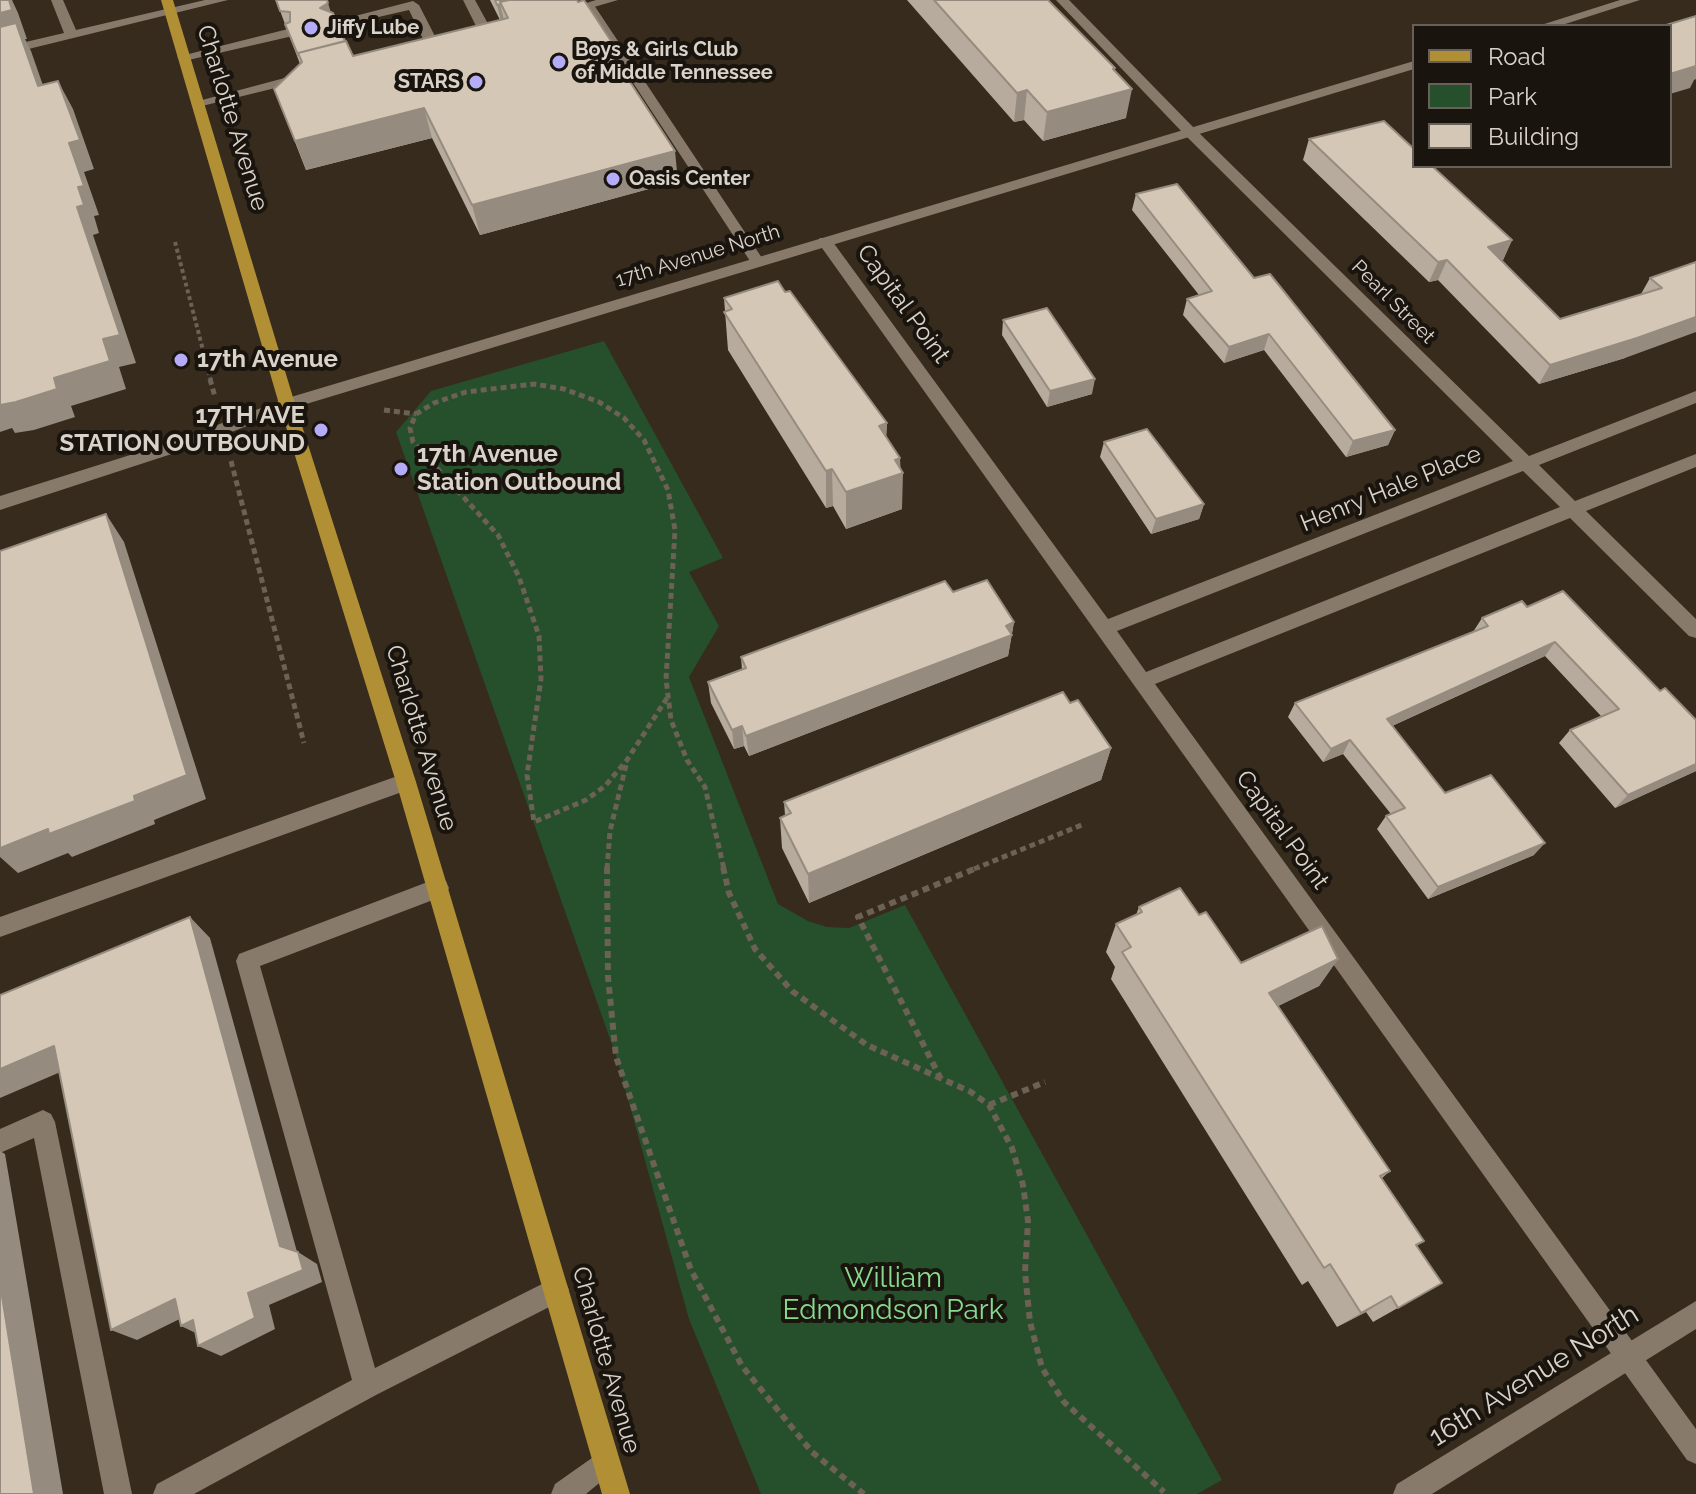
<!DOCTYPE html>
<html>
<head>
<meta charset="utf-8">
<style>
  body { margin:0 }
  #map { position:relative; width:1696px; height:1494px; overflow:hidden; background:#362b1c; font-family:Raleway,sans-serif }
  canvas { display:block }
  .legend { position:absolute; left:1412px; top:24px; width:260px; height:144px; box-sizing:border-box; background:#19140e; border:2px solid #666059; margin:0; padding:10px 14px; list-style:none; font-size:24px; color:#d9d2c9 }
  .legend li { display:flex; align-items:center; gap:16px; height:40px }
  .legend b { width:40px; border:2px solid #666059 }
</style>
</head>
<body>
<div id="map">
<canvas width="1696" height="1494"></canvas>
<ul class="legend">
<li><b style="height:10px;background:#b18f35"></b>Road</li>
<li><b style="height:22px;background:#264f2b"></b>Park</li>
<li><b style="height:22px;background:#d5c7b6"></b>Building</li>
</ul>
</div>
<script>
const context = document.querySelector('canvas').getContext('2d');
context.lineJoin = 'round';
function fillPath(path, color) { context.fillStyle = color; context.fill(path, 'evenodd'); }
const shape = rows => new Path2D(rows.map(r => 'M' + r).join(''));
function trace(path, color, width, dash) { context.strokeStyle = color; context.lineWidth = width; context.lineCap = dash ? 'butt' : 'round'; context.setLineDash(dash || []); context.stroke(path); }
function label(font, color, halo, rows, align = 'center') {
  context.font = font + ' Raleway,sans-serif'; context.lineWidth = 8; context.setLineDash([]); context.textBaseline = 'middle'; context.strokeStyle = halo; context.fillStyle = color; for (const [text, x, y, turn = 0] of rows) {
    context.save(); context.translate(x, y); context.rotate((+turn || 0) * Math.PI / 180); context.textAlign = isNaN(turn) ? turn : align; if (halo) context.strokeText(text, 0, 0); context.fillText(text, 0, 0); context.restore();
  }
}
const green = shape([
  [604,341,723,558,689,572,719,626,689,677,778,904,808,921,827,927,849,928,905,905,1222,1480,1197,1494,761,1494,689,1319,616,1056,396,432,431,391]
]);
const pathFar2 = shape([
  [175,242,211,381]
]);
const pathFar1 = shape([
  [210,379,215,397],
  [384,410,416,414],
  [231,461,304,743],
  [667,698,627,760,605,786,586,800,534,822,527,775,541,679,539,636,519,577,498,535,413,442,410,428,416,414,434,403,466,392,534,384,564,389,599,402,624,418,644,440,668,490,675,530,666,679,671,720,687,760,705,787,724,869],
  [607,869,610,831,627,761],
  [974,869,1084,824]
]);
const path = shape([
  [607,867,608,977,616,1057,691,1270,742,1366,812,1452,864,1494],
  [723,867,729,893,755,949,792,991,867,1045,971,1092,989,1105,1012,1148,1023,1185,1028,1221,1025,1272,1030,1322,1042,1368,1064,1402,1164,1492],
  [941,1079,858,917,979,867],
  [989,1105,1045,1082]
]);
const service = shape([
  [51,0,63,0,76,30,205,0,228,0,0,56,0,48,64,33,51,0],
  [463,0,475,0,492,31,490,34,480,34,463,0],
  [413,1,419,5,439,44,437,47,427,47,409,10,335,27,328,23,413,1],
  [583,2,594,5,762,258,762,264,752,264,582,5,583,2],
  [288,29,293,30,293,36,184,61,177,57,288,29],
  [406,773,413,776,416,782,413,788,0,937,0,917,406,773],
  [438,878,446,881,449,888,446,895,260,966,375,1368,556,1277,565,1281,569,1290,565,1299,376,1395,194,1494,153,1494,157,1484,352,1380,236,961,239,954,438,878],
  [43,1110,51,1114,55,1122,132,1494,104,1494,34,1138,0,1153,0,1129,43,1110],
  [606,1448,615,1452,619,1461,615,1470,586,1494,551,1494,555,1484,606,1448]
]);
const minor = shape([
  [596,0,618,0,563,16,557,12,596,0],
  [1056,0,1069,0,1194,128,1529,456,1696,391,1696,403,1539,465,1575,501,1696,454,1696,467,1586,511,1696,619,1696,638,1689,636,1570,518,1155,684,1696,1429,1696,1464,1687,1460,817,241,820,238,830,238,1108,619,1513,461,1184,134,1056,0],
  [1523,471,1560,507,1146,672,1117,631,1523,471],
  [307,72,312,73,312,79,198,107,191,103,307,72],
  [287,398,295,404,293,408,193,447,0,510,0,496,181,439,287,398]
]);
const tertiary = shape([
  [1620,0,1640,0,1559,26,1538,26,1620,0],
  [1414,61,1414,69,293,408,287,410,279,404,281,400,1414,61],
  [1696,1301,1696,1329,1432,1494,1393,1494,1397,1484,1696,1301]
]);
const primary = shape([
  [161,0,173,0,295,404,416,782,630,1494,602,1494,396,782,279,404,161,0]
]);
const wall = shape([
  [276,0,331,13,353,56,500,20,490,0,577,0,615,47,617,62,678,181,480,235,432,138,306,170,274,89,300,64],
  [907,0,1048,0,1115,71,1126,118,1043,141,1024,120,1014,122],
  [1309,139,1512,240,1503,260,1501,260,1560,319,1641,294,1650,278,1696,262,1625,358,1539,384,1438,280,1429,282,1303,160],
  [1136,194,1254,278,1395,430,1388,445,1346,457,1264,350,1224,363,1183,315,1187,299,1199,295,1132,210],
  [785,292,887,423,886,437,900,458,902,509,846,529,833,506,826,508,728,350,724,298],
  [1003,320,1092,394,1047,407,1002,335],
  [1104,442,1204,504,1199,519,1151,534,1100,457],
  [953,592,1014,622,1008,656,749,756,744,746,734,749,711,703,708,682,742,670,741,657],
  [1527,607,1696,771,1615,808,1559,743,1570,730,1601,716,1545,656,1392,726,1445,793,1534,855,1428,899,1377,829,1386,816,1391,814,1343,754,1323,762,1288,717,1295,703,1473,632,1482,618],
  [1070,703,1111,748,1101,780,809,903,782,848,780,818,785,815,784,802],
  [1139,907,1199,915,1241,963,1338,959,1319,986,1278,1006,1390,1171,1382,1178,1417,1246,1442,1283,1373,1322,1366,1312,1337,1327,1308,1281,1302,1285,1111,979,1115,967,1106,952,1116,924,1136,915]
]);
const shadedWall = shape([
  [9,0,12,0,18,13,27,39,25,39,31,51,53,114,38,86,0,45,0,13],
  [328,3,333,19,320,8],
  [500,4,504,20,501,21,497,5],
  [615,47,619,76,608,48],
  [1696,61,1696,79,1694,80,1690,88,1670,94,1670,74],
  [1115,68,1111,94,1132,89,1126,118,1043,141,1047,112],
  [58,81,73,109,94,169,84,172,99,215,94,216,99,233,93,235,136,363,119,367,126,389,71,406,75,417,34,430,15,433,12,428,0,432,0,405,54,378,103,339,77,207,78,187,69,143],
  [1027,90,1024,120,1014,122,1017,93],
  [424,108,432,138,306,170,295,141],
  [675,151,678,181,480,235,472,205],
  [1512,240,1503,260,1478,267,1488,247],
  [1447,260,1438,280,1429,282,1438,262],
  [1696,317,1696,332,1625,358,1539,384,1550,365],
  [1269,334,1264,350,1224,363,1229,347],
  [1095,379,1092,394,1047,407,1050,391],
  [887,423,885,461,879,426],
  [1395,430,1388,445,1346,457,1353,441],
  [900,458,900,474,903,473,902,509,846,529,846,492,895,460],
  [832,469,833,506,826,508,826,471],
  [1204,504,1199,519,1151,534,1156,519],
  [106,514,124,542,206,799,154,820,155,824,72,857,68,853,18,873,0,857,0,848],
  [1014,622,1008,656,749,756,746,736],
  [1555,642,1545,656,1379,732,1387,719],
  [742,726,744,746,734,749,732,730],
  [1350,740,1343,754,1323,762,1331,749],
  [1111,748,1101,780,809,903,808,874],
  [1696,764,1696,771,1615,808,1628,795],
  [1545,843,1534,855,1428,899,1438,887],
  [190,917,210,938,299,1259,280,1246],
  [1338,959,1319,986,1252,1019,1269,993],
  [54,1046,79,1064,0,1098,0,1069],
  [0,1151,5,1154,63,1494,34,1494,0,1284],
  [298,1252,317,1264,322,1282,269,1305,275,1329,221,1356,198,1346,248,1293],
  [1391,1296,1366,1312,1337,1327,1361,1313],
  [175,1299,198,1310,137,1340,111,1330],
  [193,1320,204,1337,181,1326]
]);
const building = shape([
  [0,0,9,0,12,10,0,13,0,0],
  [276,0,327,0,328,3,320,8,333,13,345,41,298,53,298,55,285,24,290,22,290,12,280,11,276,0],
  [495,0,509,0,500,2,501,4,497,5,495,0],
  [509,0,577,0,578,2,584,0,615,47,608,48,675,151,472,205,424,108,295,141,274,89,302,62,298,53,346,41,353,56,508,18,500,2,509,0],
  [934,0,1048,0,1115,68,1113,69,1132,89,1047,112,1027,90,1017,93,934,0],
  [1696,16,1696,66,1670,74,1670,26,1663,26,1696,16],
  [16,23,38,86,58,81,80,140,69,143,84,186,78,187,84,205,77,207,120,335,103,339,110,361,54,378,57,389,16,402,0,405,0,27,16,23],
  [1384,121,1414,149,1414,166,1432,166,1512,240,1488,247,1560,319,1662,288,1650,278,1696,262,1696,317,1637,338,1550,365,1447,260,1438,262,1309,139,1384,121],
  [1177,184,1254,278,1270,274,1395,430,1353,441,1269,334,1229,347,1187,299,1212,291,1136,194,1177,184],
  [778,281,785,292,790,291,887,423,879,426,900,458,895,460,903,473,846,492,832,469,826,471,724,312,732,309,724,298,778,281],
  [1047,308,1095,379,1050,391,1003,320,1047,308],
  [1147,429,1204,504,1156,519,1104,442,1147,429],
  [106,514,187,775,134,796,135,801,49,834,48,829,0,848,0,551,106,514],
  [987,580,1014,622,1006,626,1012,635,746,736,742,726,732,730,708,682,746,668,741,657,945,581,953,592,987,580],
  [1563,591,1660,691,1665,688,1696,720,1696,764,1628,795,1570,730,1619,709,1555,642,1387,719,1445,793,1491,775,1545,843,1438,887,1386,816,1405,808,1350,740,1331,749,1295,703,1488,626,1482,618,1522,601,1527,607,1563,591],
  [1063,692,1070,703,1078,700,1111,748,808,874,780,818,791,813,784,802,1063,692],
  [1180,888,1199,915,1206,912,1241,963,1322,926,1338,959,1269,993,1390,1171,1380,1176,1424,1241,1416,1245,1442,1283,1398,1308,1391,1296,1361,1313,1330,1264,1324,1268,1122,952,1131,947,1116,924,1142,912,1139,907,1180,888],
  [190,917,280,1246,298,1252,303,1270,248,1293,255,1318,198,1346,193,1320,181,1326,175,1299,111,1330,54,1046,0,1069,0,995,190,917],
  [0,1284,34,1494,0,1494,0,1284]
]);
const markers = [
  [311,28,8,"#b5acf8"],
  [559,62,8,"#b5acf8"],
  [476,82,8,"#b5acf8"],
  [613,179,8,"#b5acf8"],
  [181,360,8,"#b5acf8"],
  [321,430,8,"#b5acf8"],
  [401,469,8,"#b5acf8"]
];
const farPoinames = [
  ["Jiffy Lube",327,28],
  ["Boys & Girls Club",575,50],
  ["of Middle Tennessee",575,73],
  ["STARS",460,82,"right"],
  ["Oasis Center",629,179]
];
const farStreetnames = [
  ["17th Avenue North",698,256,-17],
  ["Pearl Street",1393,302,45]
];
const streetNames = [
  ["Charlotte Avenue",232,118,73],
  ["Capital Point",903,304,54],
  ["Henry Hale Place",1391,489,-22],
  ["Charlotte Avenue",421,738,73],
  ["Capital Point",1282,830,54],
  ["Charlotte Avenue",606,1360,74]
];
const poiNames = [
  ["17th Avenue",197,360],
  ["17TH AVE",305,416,"right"],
  ["STATION OUTBOUND",305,444,"right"],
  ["17th Avenue",417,455],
  ["Station Outbound",417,483]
];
const nearParknames = [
  ["William",893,1279],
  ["Edmondson Park",893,1311]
];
const nearStreetnames = [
  ["16th Avenue North",1534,1376,-32]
];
fillPath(green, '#264f2b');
trace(pathFar2, '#6b6154', 4, [4, 3]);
trace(pathFar1, '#6b6154', 5, [6, 4]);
trace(path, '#6b6154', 6, [7, 5]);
fillPath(service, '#877a6a');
fillPath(minor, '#877a6a');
fillPath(tertiary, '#877a6a');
fillPath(primary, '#b18f35');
fillPath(wall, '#b7ab9d');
fillPath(shadedWall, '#958b7f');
fillPath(building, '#d5c7b6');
trace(building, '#958b7f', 2);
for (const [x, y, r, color] of markers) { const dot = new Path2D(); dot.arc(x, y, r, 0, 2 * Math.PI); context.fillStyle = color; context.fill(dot); trace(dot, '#19140e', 3); }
label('bold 20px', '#d9d2c9', '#19140e', farPoinames, 'left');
label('20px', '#d9d2c9', '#19140e', farStreetnames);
label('24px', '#d9d2c9', '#19140e', streetNames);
label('bold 24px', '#d9d2c9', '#19140e', poiNames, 'left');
label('28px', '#87db8e', '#19140e', nearParknames);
label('28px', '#d9d2c9', '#19140e', nearStreetnames);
</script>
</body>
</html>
